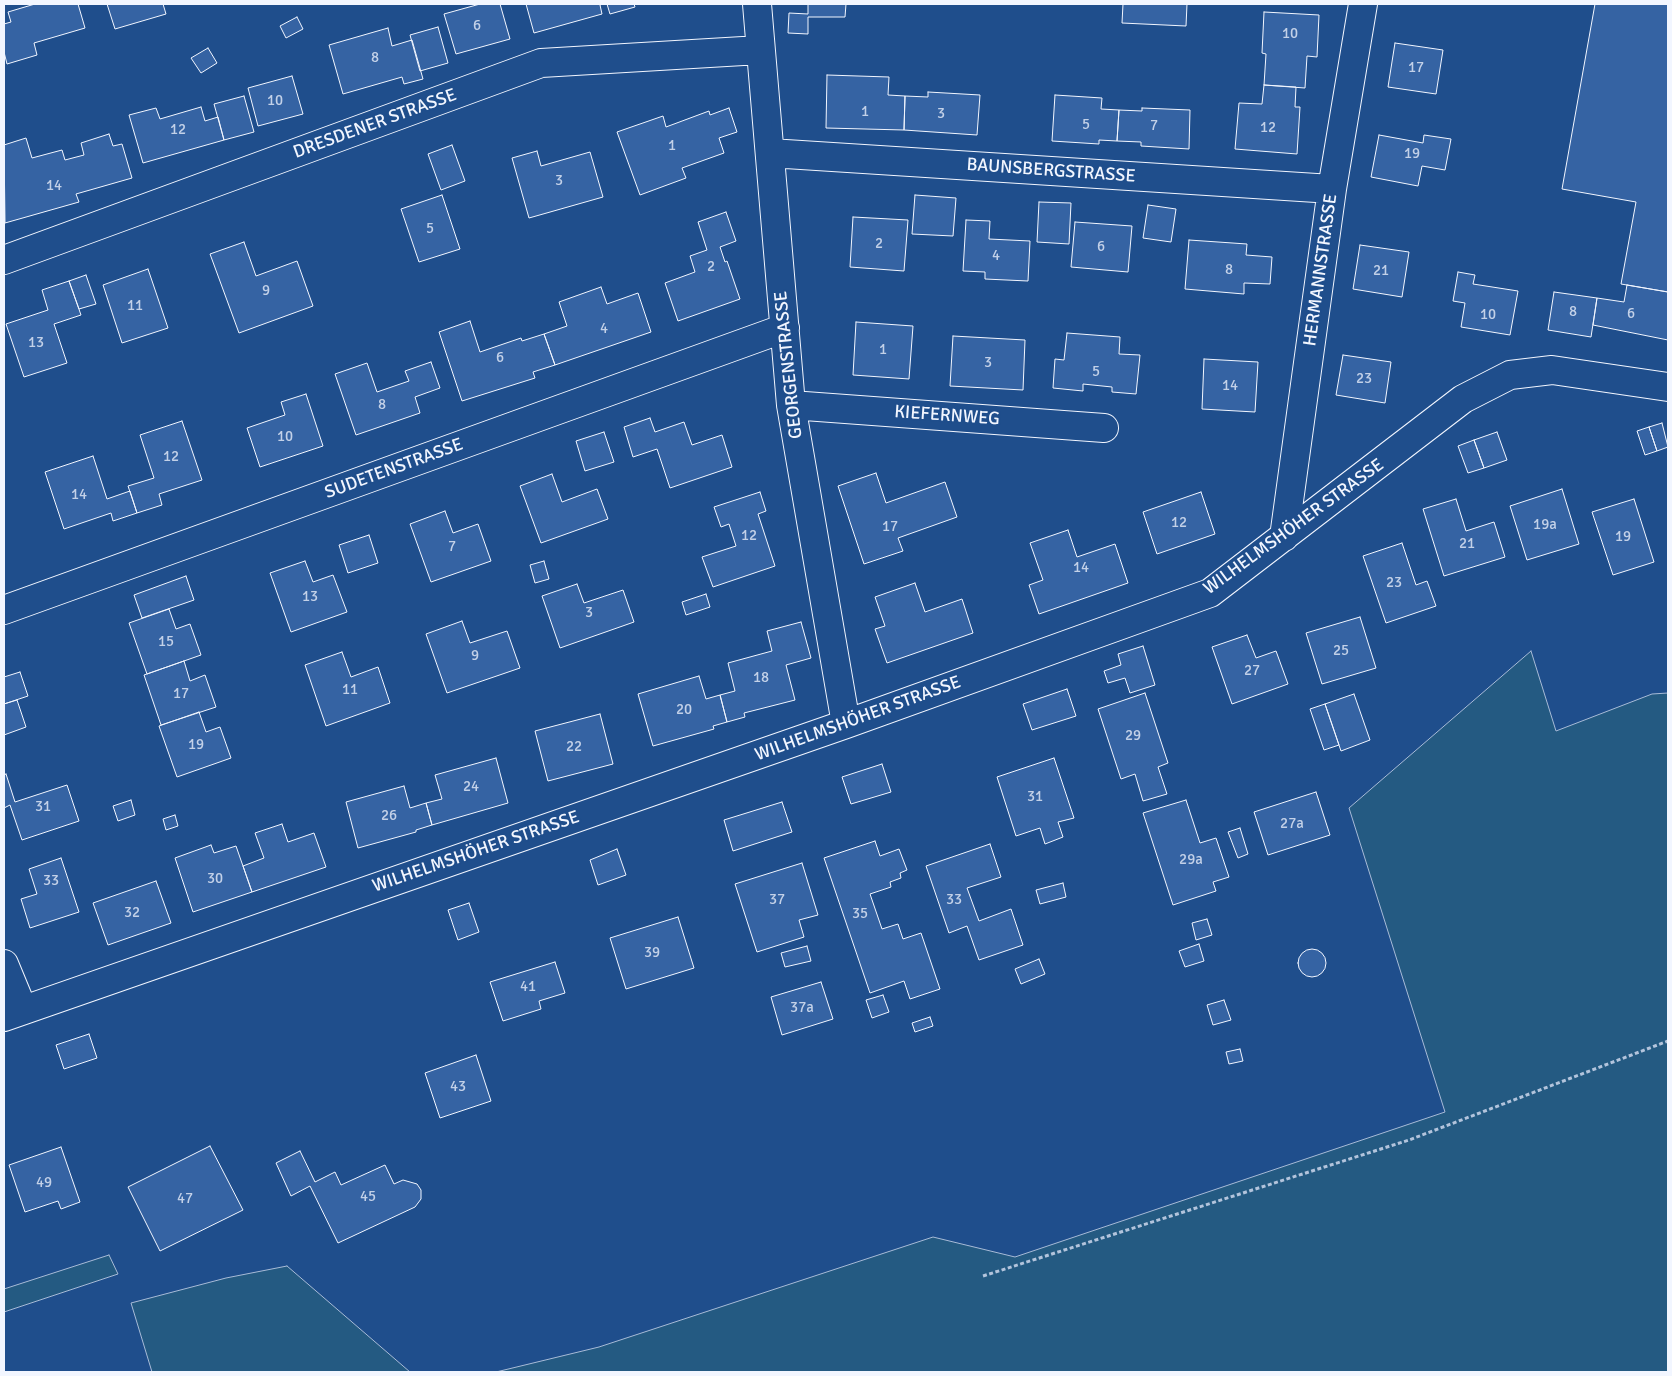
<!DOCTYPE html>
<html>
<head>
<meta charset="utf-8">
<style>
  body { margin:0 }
  #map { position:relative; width:1672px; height:1376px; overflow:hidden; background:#1f4e8c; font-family:Signika,sans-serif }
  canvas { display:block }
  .frame { position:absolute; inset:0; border:5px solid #f2f6ff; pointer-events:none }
</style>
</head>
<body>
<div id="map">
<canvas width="1672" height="1376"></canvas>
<div class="frame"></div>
</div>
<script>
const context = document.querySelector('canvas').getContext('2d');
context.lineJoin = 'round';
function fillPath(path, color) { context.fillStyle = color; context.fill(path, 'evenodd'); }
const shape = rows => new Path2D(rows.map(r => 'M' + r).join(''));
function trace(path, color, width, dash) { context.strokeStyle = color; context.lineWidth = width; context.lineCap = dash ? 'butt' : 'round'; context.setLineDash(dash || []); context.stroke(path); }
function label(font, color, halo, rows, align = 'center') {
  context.font = font + ' Signika,sans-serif'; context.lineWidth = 4; context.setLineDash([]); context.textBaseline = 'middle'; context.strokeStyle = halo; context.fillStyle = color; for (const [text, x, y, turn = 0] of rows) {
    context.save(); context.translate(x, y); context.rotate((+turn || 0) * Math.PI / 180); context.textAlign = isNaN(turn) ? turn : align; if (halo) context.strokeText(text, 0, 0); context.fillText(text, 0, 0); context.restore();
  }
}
const green = shape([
  [1531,651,1556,731,1652,694,1668,693,1668,1372,496,1372,599,1347,933,1237,1015,1257,1445,1112,1349,808,1531,651],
  [109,1255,118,1274,4,1312,4,1289,109,1255],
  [287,1266,410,1372,152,1372,131,1303,226,1278,287,1266]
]);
const building = shape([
  [35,4,78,4,85,28,34,43,37,55,7,64,4,52,4,24,11,22,8,12,35,4],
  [107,4,163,4,166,14,115,29,107,4],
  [480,4,500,4,510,39,456,54,444,14,480,4],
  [526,4,602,4,600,5,602,14,534,33,526,4],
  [607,4,634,4,635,7,610,14,607,4],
  [808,4,846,4,845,17,808,17,808,34,788,33,789,13,808,14,808,4],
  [1123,4,1187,4,1186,26,1122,23,1123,4],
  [1595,4,1668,4,1668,292,1621,284,1636,202,1562,189,1595,4],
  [1264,12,1319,15,1317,57,1307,56,1305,88,1264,85,1266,54,1262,53,1264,12],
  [297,17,303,29,286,38,280,26,297,17],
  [438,27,448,63,420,71,410,35,438,27],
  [388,28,392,46,412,40,423,79,404,84,402,77,343,94,329,45,388,28],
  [1395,43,1443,50,1436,94,1388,87,1395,43],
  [208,48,217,63,201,73,191,58,208,48],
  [827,75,889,77,888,95,905,96,904,130,826,128,827,75],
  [292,76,303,114,258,126,248,88,292,76],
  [1264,85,1296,87,1295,107,1300,107,1297,154,1235,149,1239,103,1262,104,1264,85],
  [928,92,980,95,977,135,904,130,905,96,928,97,928,92],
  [1055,95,1102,98,1101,109,1119,110,1117,141,1099,140,1099,144,1052,141,1055,95],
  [244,96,254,132,224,140,214,104,244,96],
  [201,107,205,121,218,117,224,140,143,163,129,115,156,108,160,119,201,107],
  [729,108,737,132,719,138,724,153,682,168,686,178,640,195,617,132,663,116,666,127,709,111,710,115,729,108],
  [1142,108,1190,110,1189,149,1141,146,1141,142,1117,141,1119,110,1142,111,1142,108],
  [109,134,113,146,122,144,132,178,76,194,79,202,5,223,4,145,26,138,32,158,62,150,65,160,84,155,81,143,109,134],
  [1379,135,1423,143,1424,135,1451,139,1445,170,1422,166,1418,186,1371,177,1379,135],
  [452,145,465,181,441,190,428,154,452,145],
  [537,151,541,166,590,152,603,197,529,218,512,158,537,151],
  [442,195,460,249,419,262,401,209,442,195],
  [915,195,956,198,953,236,912,234,915,195],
  [1039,202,1071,203,1069,244,1037,242,1039,202],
  [1148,205,1176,209,1171,242,1143,238,1148,205],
  [726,212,736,241,720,247,725,262,727,261,740,299,678,321,665,283,695,272,690,256,707,250,698,222,726,212],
  [853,217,908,220,904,271,850,267,853,217],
  [966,220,990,221,989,239,1030,241,1028,281,985,279,985,272,963,271,966,220],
  [1075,222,1132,226,1128,272,1071,267,1075,222],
  [1189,240,1247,244,1246,255,1272,257,1270,284,1244,283,1244,294,1185,289,1189,240],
  [244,242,256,276,297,261,313,306,239,333,210,254,244,242],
  [1360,245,1409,252,1402,297,1353,289,1360,245],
  [148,269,168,328,122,343,103,285,148,269],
  [1458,272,1475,275,1473,284,1518,291,1510,335,1461,327,1465,303,1453,301,1458,272],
  [86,275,96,304,79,309,69,281,86,275],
  [69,281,81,315,54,324,67,363,24,377,6,324,48,310,42,290,69,281],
  [1627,285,1668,292,1668,340,1593,325,1597,298,1624,302,1627,285],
  [601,287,607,304,638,293,651,332,555,365,544,334,567,326,559,302,601,287],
  [1554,292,1597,298,1591,337,1548,330,1554,292],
  [470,321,480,352,521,338,522,341,544,334,555,365,533,372,535,378,462,401,439,332,470,321],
  [856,322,913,326,909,379,853,375,856,322],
  [1067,333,1120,337,1119,354,1140,355,1136,394,1112,392,1112,387,1083,384,1083,391,1053,388,1055,359,1064,360,1067,333],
  [953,336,1025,340,1023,390,950,386,953,336],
  [1343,355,1391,362,1385,403,1336,395,1343,355],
  [1204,359,1258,362,1255,412,1202,409,1204,359],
  [431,362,440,388,415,397,420,413,356,435,335,374,367,363,377,392,409,381,405,371,431,362],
  [306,394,323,446,260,467,247,428,285,415,281,402,306,394],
  [650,418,655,432,684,422,692,445,722,435,732,467,670,488,657,449,633,457,624,427,650,418],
  [182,421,202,480,159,494,162,505,137,513,128,486,154,478,140,435,182,421],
  [1662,423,1668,447,1657,451,1649,427,1662,423],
  [1649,427,1657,451,1645,455,1637,431,1649,427],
  [604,432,614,462,585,471,576,441,604,432],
  [1497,432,1507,460,1484,468,1474,440,1497,432],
  [1474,440,1484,468,1468,473,1458,446,1474,440],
  [93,456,107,499,130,491,137,513,113,521,111,513,64,529,45,472,93,456],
  [876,473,886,503,945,482,957,517,898,538,903,551,864,564,838,486,876,473],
  [552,474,562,502,597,489,608,519,541,543,520,486,552,474],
  [1562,489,1579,544,1527,560,1510,506,1562,489],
  [760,492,766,511,758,514,775,566,713,587,702,557,736,546,729,524,721,527,714,507,760,492],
  [1201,492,1215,534,1157,554,1143,512,1201,492],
  [1456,499,1466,531,1494,522,1505,557,1444,576,1423,509,1456,499],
  [1634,499,1654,562,1613,575,1592,512,1634,499],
  [445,511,453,533,478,524,491,561,431,582,410,524,445,511],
  [1068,530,1077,557,1115,544,1128,583,1039,614,1029,585,1043,580,1030,543,1068,530],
  [369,535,378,563,348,573,339,545,369,535],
  [1402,543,1416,585,1427,581,1436,606,1386,623,1363,556,1402,543],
  [305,561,313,582,333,575,347,612,291,632,270,573,305,561],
  [544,561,549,579,535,583,530,565,544,561],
  [186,576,194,600,142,618,134,595,186,576],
  [915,583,925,612,962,599,973,633,887,663,875,629,885,626,875,597,915,583],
  [577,584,584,603,623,590,634,622,560,648,542,596,577,584],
  [706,594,710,607,686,615,682,602,706,594],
  [169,609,176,629,190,624,201,655,147,674,129,623,169,609],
  [1360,617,1376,668,1322,684,1306,633,1360,617],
  [462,621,470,643,507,631,520,668,447,693,426,634,462,621],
  [801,622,811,658,786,665,795,700,744,713,745,717,727,722,720,695,735,691,728,663,772,651,767,631,801,622],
  [1247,635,1256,658,1276,651,1288,684,1232,704,1212,647,1247,635],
  [1143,646,1155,685,1130,693,1125,678,1108,683,1104,671,1121,665,1118,654,1143,646],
  [342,652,351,677,378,667,390,703,326,726,305,665,342,652],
  [184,661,190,681,205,675,216,707,161,725,144,675,184,661],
  [20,672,28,696,4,704,4,677,20,672],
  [699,676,706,699,720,695,727,722,713,726,714,729,653,746,638,694,699,676],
  [1067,689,1076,716,1032,730,1023,704,1067,689],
  [1145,693,1168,763,1158,767,1167,794,1143,801,1135,774,1121,779,1098,709,1145,693],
  [1354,694,1370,740,1341,751,1325,704,1354,694],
  [17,700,26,727,4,735,4,704,17,700],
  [1325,704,1339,745,1324,750,1310,709,1325,704],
  [199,712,206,732,220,727,231,758,177,777,159,726,199,712],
  [600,714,613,764,548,781,535,731,600,714],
  [496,758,508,803,432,825,426,803,442,799,435,775,496,758],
  [1054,758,1074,818,1058,822,1063,837,1045,844,1040,828,1016,836,997,777,1054,758],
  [882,764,891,792,851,804,842,777,882,764],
  [6,774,15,802,67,785,79,821,22,840,10,805,4,808,4,775,6,774],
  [404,786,410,808,426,803,432,825,416,830,416,832,358,848,346,802,404,786],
  [1316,792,1330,835,1268,855,1254,812,1316,792],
  [131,800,135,815,118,821,113,806,131,800],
  [1186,800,1200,843,1216,838,1229,877,1213,882,1216,891,1173,905,1143,813,1186,800],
  [782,802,792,832,733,851,724,820,782,802],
  [175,815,178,826,166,830,163,819,175,815],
  [282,824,288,842,314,833,326,867,252,892,243,866,264,858,255,833,282,824],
  [1240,828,1248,854,1238,858,1228,832,1240,828],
  [875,841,880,856,899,849,907,870,900,873,901,878,890,882,891,887,870,894,882,929,898,924,903,939,921,933,940,989,910,999,904,981,870,993,824,858,875,841],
  [990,844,1001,877,967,888,979,921,1011,909,1023,945,979,960,967,926,949,933,926,866,990,844],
  [211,845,214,853,236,846,252,892,193,912,175,858,211,845],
  [617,849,626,875,598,885,590,860,617,849],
  [61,858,79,912,30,928,21,899,37,894,29,869,61,858],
  [802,863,818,915,799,920,804,937,757,952,735,884,802,863],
  [156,881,171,923,108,945,93,903,156,881],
  [1063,883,1066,897,1040,904,1036,890,1063,883],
  [469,903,479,932,458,940,448,910,469,903],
  [678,917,694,968,626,989,610,938,678,917],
  [1207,919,1212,935,1196,940,1192,923,1207,919],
  [1199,944,1204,961,1185,967,1179,951,1199,944],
  [807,946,811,961,785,967,781,953,807,946],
  '1298 963a14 14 0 1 1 28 0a14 14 0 1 1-28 0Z',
  [1039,959,1045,974,1021,984,1015,969,1039,959],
  [555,962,565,993,539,1001,541,1009,503,1021,490,982,555,962],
  [821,982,833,1019,782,1035,771,997,821,982],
  [883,995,889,1012,872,1018,866,1000,883,995],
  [1224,1000,1231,1020,1213,1025,1207,1005,1224,1000],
  [930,1017,933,1026,915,1032,912,1023,930,1017],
  [89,1034,97,1058,64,1069,56,1045,89,1034],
  [1240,1049,1243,1061,1229,1064,1226,1052,1240,1049],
  [476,1055,491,1101,440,1118,425,1073,476,1055],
  [210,1146,243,1210,160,1251,128,1187,210,1146],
  [61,1147,80,1202,61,1209,58,1201,25,1212,9,1165,61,1147],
  [300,1151,315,1182,335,1172,341,1185,385,1165,394,1184,403,1180,417,1184,421,1190,421,1199,415,1207,338,1243,310,1186,291,1196,276,1163,300,1151]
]);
const path = shape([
  [983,1276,1409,1140,1668,1041]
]);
const minor = shape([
  [757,4,791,405,846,724],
  [770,153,1332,189],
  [4,260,541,63,760,50],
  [791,405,1104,428],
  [1284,537,1332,189,1363,4],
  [4,610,785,328],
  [4,964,23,1010],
  [4,1017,846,724,1210,593,1463,399,1510,375,1552,370,1668,387]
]);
const numberNames = [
  ["6",477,26],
  ["10",1290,34],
  ["8",375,58],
  ["17",1416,68],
  ["10",275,101],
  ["1",865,112],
  ["3",941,114],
  ["5",1086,125],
  ["7",1154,126],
  ["12",1268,128],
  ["12",178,130],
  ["1",672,146],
  ["19",1412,154],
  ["3",559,181],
  ["14",54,186],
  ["5",430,229],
  ["2",879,244],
  ["6",1101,247],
  ["4",996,256],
  ["2",711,267],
  ["8",1229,270],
  ["21",1381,271],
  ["9",266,291],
  ["11",135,306],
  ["8",1573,312],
  ["6",1631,314],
  ["10",1488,315],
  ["4",604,329],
  ["13",36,343],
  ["1",883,350],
  ["6",500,358],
  ["3",988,363],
  ["5",1096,372],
  ["23",1364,379],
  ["14",1230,386],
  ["8",382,405],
  ["10",285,437],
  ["12",171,457],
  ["14",79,495],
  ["12",1179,523],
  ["19a",1545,525],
  ["17",890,527],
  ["12",749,536],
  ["19",1623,537],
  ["21",1467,544],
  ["7",452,547],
  ["14",1081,568],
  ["23",1394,583],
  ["13",310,597],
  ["3",589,613],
  ["15",166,642],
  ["25",1341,651],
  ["9",475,656],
  ["27",1252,671],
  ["18",761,678],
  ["11",350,690],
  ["17",181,694],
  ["20",684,710],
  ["29",1133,736],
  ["19",196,745],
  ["22",574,747],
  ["24",471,787],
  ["31",1035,797],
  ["31",43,807],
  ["26",389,816],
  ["27a",1292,824],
  ["29a",1191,860],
  ["30",215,879],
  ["33",51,881],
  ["37",777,900],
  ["33",954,900],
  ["32",132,913],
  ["35",860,914],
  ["39",652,953],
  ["41",528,987],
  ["37a",802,1008],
  ["43",458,1087],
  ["49",44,1183],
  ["45",368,1197],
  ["47",185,1199]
];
const streetNames = [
  ["DRESDENER STRASSE",375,124,-20],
  ["BAUNSBERGSTRASSE",1051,171,4],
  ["HERMANNSTRASSE",1321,270,-82],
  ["GEORGENSTRASSE",789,365,-96],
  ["KIEFERNWEG",947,416,4],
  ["SUDETENSTRASSE",394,469,-20],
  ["WILHELMSHÖHER STRASSE",1294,527,-36],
  ["WILHELMSHÖHER STRASSE",858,719,-20],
  ["WILHELMSHÖHER STRASSE",476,852,-19]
];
fillPath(green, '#245a82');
trace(green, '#a8bbd7', 1);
fillPath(building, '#3563a3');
trace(building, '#f2f6ff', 1);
trace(minor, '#f2f6ff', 30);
trace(path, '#b3c4dc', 3, [4, 2.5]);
trace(minor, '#1f4e8c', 28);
label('15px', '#c3d1e8', null, numberNames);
label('18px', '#f2f6ff', '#1f4e8c', streetNames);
</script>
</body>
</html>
